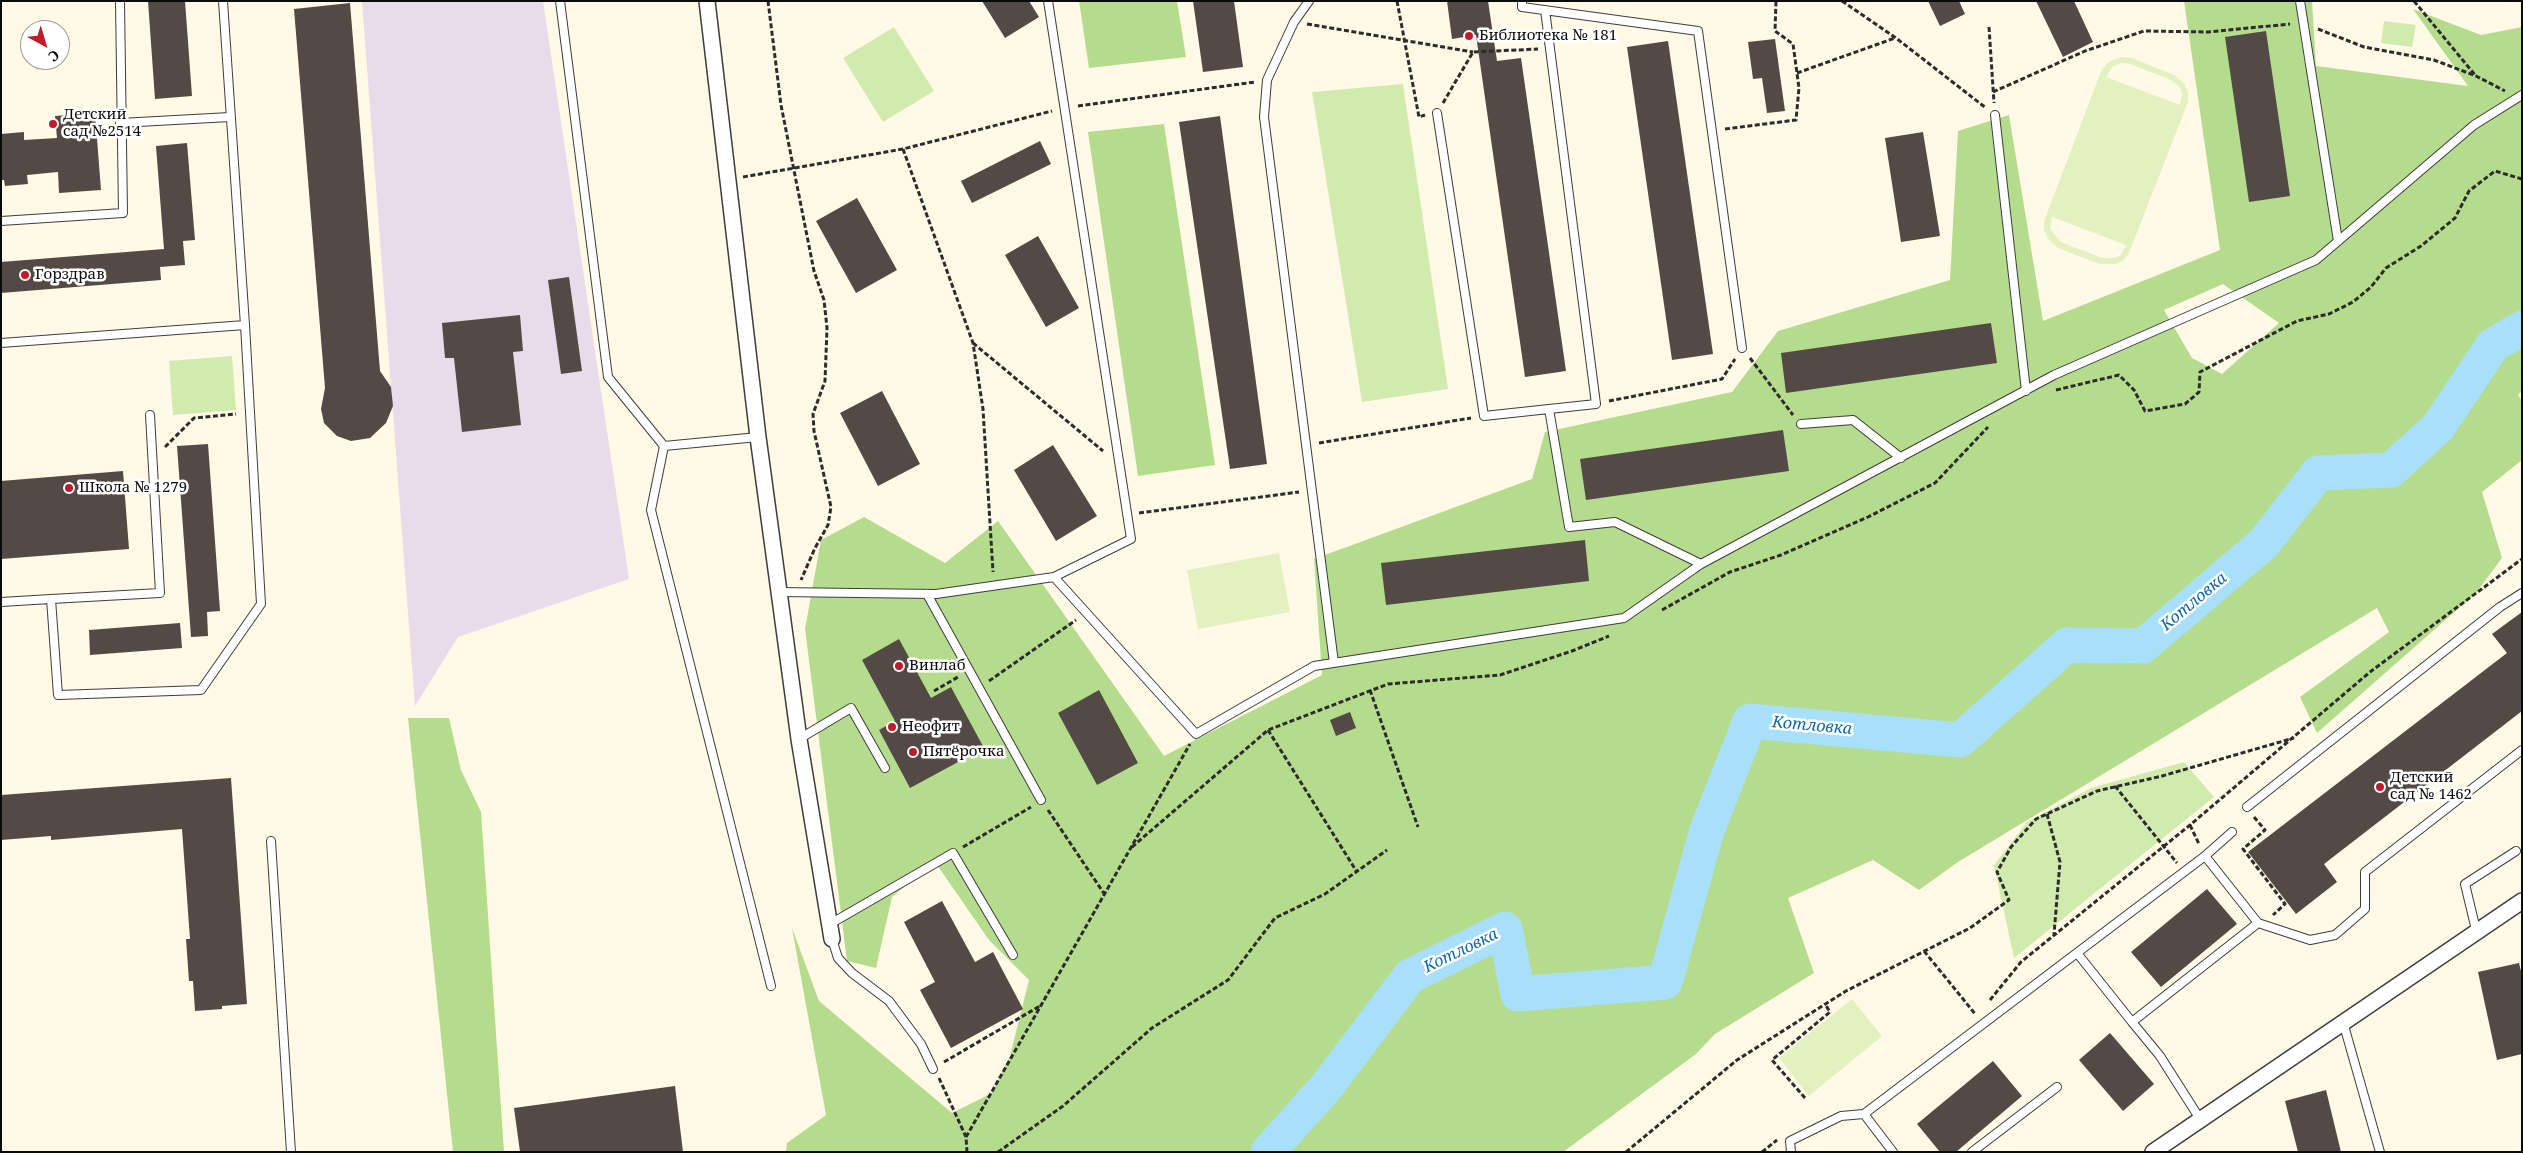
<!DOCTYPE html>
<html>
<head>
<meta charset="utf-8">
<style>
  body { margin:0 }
  #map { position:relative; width:2523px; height:1153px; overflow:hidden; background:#fff9e6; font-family:"Noto Serif",serif }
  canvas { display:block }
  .frame { position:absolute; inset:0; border:2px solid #0a0a0a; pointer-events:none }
  .north { position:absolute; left:20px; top:20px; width:50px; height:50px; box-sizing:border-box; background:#fff; border:1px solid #9d9d9d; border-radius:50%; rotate:141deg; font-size:14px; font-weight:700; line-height:20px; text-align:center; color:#0a0a0a }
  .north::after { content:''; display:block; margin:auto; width:18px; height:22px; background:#c01b2b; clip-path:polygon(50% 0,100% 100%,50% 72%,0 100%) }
</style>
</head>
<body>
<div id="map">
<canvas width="2523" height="1153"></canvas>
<div class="frame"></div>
<div class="north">С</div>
</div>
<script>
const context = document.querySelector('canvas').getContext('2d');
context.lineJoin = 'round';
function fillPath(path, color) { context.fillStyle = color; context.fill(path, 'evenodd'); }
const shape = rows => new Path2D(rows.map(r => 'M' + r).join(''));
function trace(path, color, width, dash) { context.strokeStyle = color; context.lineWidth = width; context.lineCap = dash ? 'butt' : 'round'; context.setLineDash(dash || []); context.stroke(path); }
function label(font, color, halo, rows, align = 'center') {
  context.font = font + ' "Noto Serif",serif'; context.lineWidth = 5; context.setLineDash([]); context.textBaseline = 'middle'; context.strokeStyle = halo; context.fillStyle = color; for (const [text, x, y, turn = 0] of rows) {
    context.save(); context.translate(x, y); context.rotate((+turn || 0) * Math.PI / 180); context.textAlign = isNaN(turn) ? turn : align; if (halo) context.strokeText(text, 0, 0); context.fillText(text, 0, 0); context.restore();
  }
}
const industrial = shape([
  [362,1,543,1,629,579,458,637,415,706]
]);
const green = shape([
  [2384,21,2416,25,2412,47,2381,43],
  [894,27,934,91,883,122,843,58],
  [1403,84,1448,389,1362,402,1312,92],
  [232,356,236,410,173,415,169,361],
  [2184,762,2214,797,2014,958,1994,865,2027,822,2091,788]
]);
const forest = shape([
  [1079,1,1177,1,1186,57,1089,68],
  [2184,1,2312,1,2316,66,2468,86,2413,9,2481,35,2522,27,2522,391,2518,395,2522,401,2522,460,2482,492,2502,558,2476,593,2317,733,2300,697,2389,632,2377,608,1958,862,1919,890,1873,860,1788,898,1814,973,1715,1034,1696,1054,1563,1152,786,1152,787,1143,826,1115,792,928,819,1001,952,1113,992,1093,1010,1056,1029,980,989,940,935,862,892,897,876,968,847,961,805,629,821,540,864,517,945,563,998,521,1164,756,1322,675,1314,559,1532,479,1545,432,1732,392,1778,331,1950,280,1958,131,2009,115,2043,321,2220,250],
  [2223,284,2279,323,2222,374,2192,358,2164,310],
  [1164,124,1215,465,1138,476,1088,132],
  [408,718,449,718,461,770,481,812,504,1152,453,1152]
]);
const pitch = shape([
  [2121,57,2132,58,2174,75,2184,83,2188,92,2188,102,2129,253,2124,260,2116,264,2100,264,2058,248,2049,240,2044,230,2044,221,2102,69,2110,61],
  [2122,63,2130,64,2171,80,2180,87,2182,93,2180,105,2106,77,2113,66],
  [2052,217,2126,245,2126,246,2120,256,2114,258,2102,258,2061,242,2050,229],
  [1279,553,1290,612,1198,629,1187,570],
  [1852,999,1882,1036,1809,1096,1779,1058]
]);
const river = shape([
  [1268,1152,1327,1086,1410,976,1505,929,1518,994,1665,982,1707,830,1750,721,1960,740,2067,645,2143,646,2264,543,2318,473,2391,470,2438,427,2493,345,2522,328]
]);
const building = shape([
  [148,1,185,1,192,96,155,99],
  [982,1,1029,1,1039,17,1005,38],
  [1193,1,1234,1,1243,67,1203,72],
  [1447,1,1488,1,1497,61,1521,58,1566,371,1525,377,1476,35,1452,39],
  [1928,1,1959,1,1965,14,1940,26],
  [2036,1,2074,1,2093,42,2063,57],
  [350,3,380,371,391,387,393,406,386,423,370,438,351,441,337,436,324,423,321,409,325,388,294,9],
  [2266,31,2290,196,2249,202,2225,37],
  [1775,39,1785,111,1767,113,1762,78,1753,79,1748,42],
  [1668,41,1713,354,1672,360,1627,47],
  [95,113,101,190,59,193,58,172,27,175,28,184,5,186,4,180,1,180,1,134,24,132,24,140,57,138,55,116],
  [1220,116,1267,464,1230,469,1179,122],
  [1923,132,1940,236,1901,242,1885,138],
  [1040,141,1051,164,972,203,961,181],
  [187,143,195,240,183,241,185,265,160,267,161,280,1,293,1,262,164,249,156,146],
  [857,198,897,270,856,293,816,221],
  [1038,236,1079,308,1046,327,1005,255],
  [569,277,582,371,561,374,548,280],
  [520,315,523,351,513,352,521,425,462,432,454,358,445,358,442,323],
  [1991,323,1997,363,1786,393,1781,353],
  [882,391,920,464,878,486,840,413],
  [1783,430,1789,471,1586,500,1580,459],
  [208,444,220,611,207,612,208,636,191,637,177,446],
  [1053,445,1097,516,1056,541,1014,470],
  [123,471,129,549,1,559,1,481],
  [1585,540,1589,581,1386,605,1381,563],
  [2522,612,2522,711,2324,864,2337,882,2296,914,2248,852,2507,653,2492,634],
  [180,623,182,648,90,655,89,630],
  [899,639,931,698,951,687,984,748,910,788,879,730,895,721,862,660],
  [1099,690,1138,763,1097,785,1058,713],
  [1350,712,1356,728,1336,736,1330,720],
  [231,778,247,1004,222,1006,222,1009,195,1011,193,981,189,981,186,939,190,939,182,829,51,840,51,836,1,840,1,795],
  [2207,889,2237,924,2161,987,2131,952],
  [942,901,975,962,993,952,1023,1009,951,1048,920,990,935,982,904,922],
  [2519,963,2522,975,2522,1054,2497,1060,2478,972],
  [2110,1033,2154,1084,2123,1111,2079,1060],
  [1993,1061,2022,1096,1956,1152,1940,1152,1917,1124],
  [675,1086,683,1152,520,1152,514,1108],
  [2326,1090,2341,1152,2298,1152,2285,1101]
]);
const path = shape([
  [768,1,781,105,814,271,824,300,827,328,825,381,813,414,814,431,831,507,828,525,815,548,801,580],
  [1397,1,1419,117,1425,115],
  [1842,1,1896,38,1986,108],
  [2414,1,2475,75],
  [1307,24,1473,52],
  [1989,27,1994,103],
  [2318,29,2364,47,2434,60,2476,76,2505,91],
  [1797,73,1895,38],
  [1993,92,2085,51,2144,31,2208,32,2290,24],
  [1443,103,1473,52,1538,49],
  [1078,106,1255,82],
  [1725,129,1796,120,1799,88,1793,44,1775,31,1776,1],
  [903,149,973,343,983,409,993,572],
  [743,177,903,149,1052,111],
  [973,343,1103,451],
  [1750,358,1793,415],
  [2056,390,2119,375,2134,390,2145,411,2185,404,2199,392,2200,372,2297,321,2329,314,2353,302,2371,287,2386,268,2421,246,2455,218,2469,191,2495,171,2522,179],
  [1609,401,1722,379,1735,359],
  [1319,443,1471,418],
  [165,447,194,418,236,414],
  [1139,513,1299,492],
  [1662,610,1730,572,1781,555,1868,517,1935,483,1988,427],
  [989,681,1076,620],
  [1370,690,1418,827],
  [934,691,958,677],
  [1268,730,1357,872],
  [2115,786,2177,863],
  [1048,810,1105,895],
  [2047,814,2060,862,2054,934],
  [2254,817,2265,830,2243,849,2285,904,2273,915],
  [2190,825,2199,844],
  [963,847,1031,807],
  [1132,847,1268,730,1388,684,1500,675,1572,651,1609,636],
  [1924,951,1976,1015],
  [1990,1000,2021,962,2190,825,2370,672,2522,559],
  [944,1062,1040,1006],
  [939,1078,966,1137,967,1152],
  [1805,1098,1772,1060,1830,1012,1825,1004],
  [966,1137,1190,744],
  [998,1152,1063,1106,1152,1028,1228,980,1275,918,1325,894,1387,850],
  [1626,1152,1737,1060,1846,991,1970,928,2009,900,1997,872,2011,847,2036,819,2097,791,2162,776,2294,738],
  [1762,1152,1777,1140]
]);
const lane = shape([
  [560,1,608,377,664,446,758,437],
  [1048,1,1131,539,1054,577],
  [1309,1,1294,22,1267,80,1264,117,1334,663],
  [1522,1,1522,7,1698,31,1742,348],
  [2300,1,2338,241],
  [1545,10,1596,404,1549,409,1569,527,1615,522,1701,564],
  [1437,113,1484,416,1549,409],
  [1995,115,2026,391],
  [120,123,230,117],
  [1,221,123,213,120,1],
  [1,343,245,325],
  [1801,424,1853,420,1901,458],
  [664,446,651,510,771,986],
  [779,592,936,594,1054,577,1196,734,1314,666,1624,618,1701,564,2054,375,2316,260,2474,125,2522,95],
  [927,594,1041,800],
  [51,599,160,593,150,415],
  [1,602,51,599,58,695,201,690,261,604,245,325,223,1],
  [799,739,851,708,885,768],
  [2247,807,2500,607,2522,593],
  [271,841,291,1152],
  [2258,923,2310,940,2335,935,2365,909,2365,872,2522,750],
  [830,924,953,853,1013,955],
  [2476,930,2465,884,2516,851],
  [832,939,838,958,852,973,889,1001,921,1044,933,1069],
  [2077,953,2132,1022],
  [2343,1022,2380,1152],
  [2200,1119,2160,1056,2132,1022,2258,923,2205,856],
  [1791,1152,1790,1141,1841,1116,1864,1114],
  [1893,1152,1864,1114,2205,856,2232,832],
  [1972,1152,2057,1087]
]);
const street = shape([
  [707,1,758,437,799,739,832,939],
  [2153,1152,2522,901]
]);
const markers = [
  [1469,36,5,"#c01b2b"],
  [53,124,5,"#c01b2b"],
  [25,275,5,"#c01b2b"],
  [69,488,5,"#c01b2b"],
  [899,666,5,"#c01b2b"],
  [892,727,5,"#c01b2b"],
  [913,752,5,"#c01b2b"],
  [2380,787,5,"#c01b2b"]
];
const poiNames = [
  ["Библиотека № 181",1479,36],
  ["Детский",63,115],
  ["сад №2514",63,132],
  ["Горздрав",35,275],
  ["Школа № 1279",79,488],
  ["Винлаб",909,666],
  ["Неофит",902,727],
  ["Пятёрочка",923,752],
  ["Детский",2390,778],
  ["сад № 1462",2390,795]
];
const waterNames = [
  ["Котловка",2194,602,-40],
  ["Котловка",1812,726,5],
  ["Котловка",1461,951,-26]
];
fillPath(industrial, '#e8dcea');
fillPath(green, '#d1ebaf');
fillPath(forest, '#b5dc8d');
fillPath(pitch, '#e3f1c1');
trace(river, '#a8dffa', 35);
fillPath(building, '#534a46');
trace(lane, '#3d3d3d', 10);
trace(street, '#3d3d3d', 18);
trace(path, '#2c2c2c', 3, [5, 2.5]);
trace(lane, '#fff', 8);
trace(street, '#fff', 15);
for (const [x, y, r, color] of markers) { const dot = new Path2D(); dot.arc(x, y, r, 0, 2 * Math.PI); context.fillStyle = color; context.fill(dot); trace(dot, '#fff', 2); }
label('15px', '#0a0a0a', '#fff', poiNames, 'left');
label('italic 16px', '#0e68a1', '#fff', waterNames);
</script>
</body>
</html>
